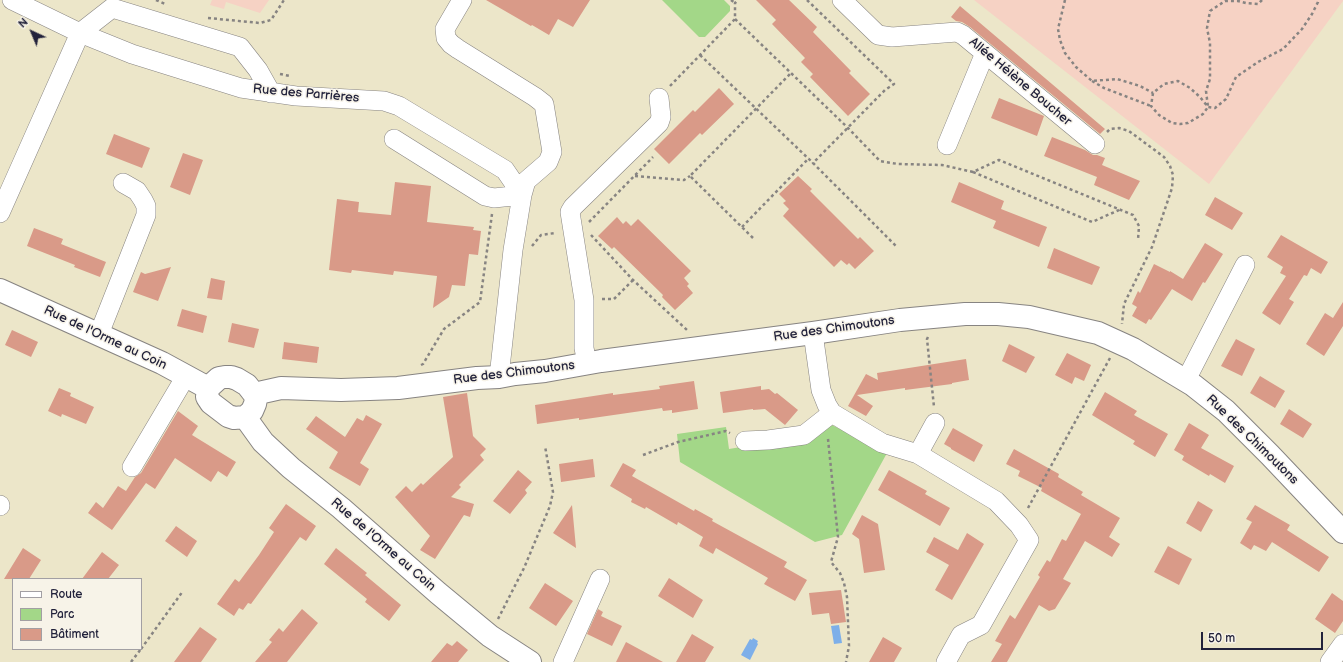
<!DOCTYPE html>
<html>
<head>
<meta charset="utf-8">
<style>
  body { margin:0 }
  #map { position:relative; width:1343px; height:662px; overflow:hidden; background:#ece6c9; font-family:"Balsamiq Sans",sans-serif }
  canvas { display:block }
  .legend { position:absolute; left:12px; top:578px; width:130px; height:72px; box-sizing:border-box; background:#f7f3e8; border:1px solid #a29fa3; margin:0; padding:5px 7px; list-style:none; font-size:12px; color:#22223b }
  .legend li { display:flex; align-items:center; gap:8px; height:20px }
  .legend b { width:20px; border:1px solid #a29fa3 }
  .north { position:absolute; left:12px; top:12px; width:40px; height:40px; -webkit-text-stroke:3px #f7f3e8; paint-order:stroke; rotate:316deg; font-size:11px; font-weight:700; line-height:16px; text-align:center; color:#22223b }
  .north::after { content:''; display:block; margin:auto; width:14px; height:18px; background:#22223b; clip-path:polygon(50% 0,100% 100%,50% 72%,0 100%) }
  .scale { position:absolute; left:1201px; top:632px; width:122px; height:18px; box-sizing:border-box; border:2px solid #22223b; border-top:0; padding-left:5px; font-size:12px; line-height:14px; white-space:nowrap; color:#22223b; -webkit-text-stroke:3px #f7f3e8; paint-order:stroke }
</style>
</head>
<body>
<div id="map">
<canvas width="1343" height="662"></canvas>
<ul class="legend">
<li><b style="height:5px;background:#fff"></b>Route</li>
<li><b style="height:11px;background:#a3d788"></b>Parc</li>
<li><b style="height:11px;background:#d99a88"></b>Bâtiment</li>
</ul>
<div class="north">N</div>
<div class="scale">50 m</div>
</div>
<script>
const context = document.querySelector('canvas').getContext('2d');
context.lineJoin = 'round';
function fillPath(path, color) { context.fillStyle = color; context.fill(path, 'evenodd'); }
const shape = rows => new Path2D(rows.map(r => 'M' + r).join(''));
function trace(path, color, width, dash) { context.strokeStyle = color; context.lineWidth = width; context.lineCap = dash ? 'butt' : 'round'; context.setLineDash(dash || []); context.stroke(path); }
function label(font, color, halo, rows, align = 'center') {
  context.font = font + ' "Balsamiq Sans",sans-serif'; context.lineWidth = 3; context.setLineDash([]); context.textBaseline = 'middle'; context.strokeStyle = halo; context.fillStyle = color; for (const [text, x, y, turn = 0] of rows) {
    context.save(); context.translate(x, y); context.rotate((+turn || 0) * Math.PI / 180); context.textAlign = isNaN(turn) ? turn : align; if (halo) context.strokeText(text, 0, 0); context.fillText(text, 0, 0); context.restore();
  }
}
const built = shape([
  [212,0,269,0,260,13,226,2,224,9,210,5],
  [974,0,1343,0,1343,1,1209,184]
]);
const green = shape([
  [662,0,724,0,730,6,730,11,705,37,699,37],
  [830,424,887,453,842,535,815,542,680,462,677,434,726,427,729,449,807,436]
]);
const water = shape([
  [839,625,842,643,834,644,831,626],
  [753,638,758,641,757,643,758,644,750,660,741,655,750,639,752,640]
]);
const building = shape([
  [486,0,590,0,573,27,558,19,549,35,532,25,531,26],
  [756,0,789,0,817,27,813,32,851,71,849,73,870,94,848,116,810,77,813,74,801,62,805,58,772,24,776,20],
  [960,6,1105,129,1100,134,970,27,962,22,956,21,951,17],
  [719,88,734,104,702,135,700,133,669,164,654,149,693,110,695,112],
  [999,98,1044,116,1037,136,991,118],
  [114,134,150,148,142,168,106,154],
  [1052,137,1085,150,1093,155,1097,155,1105,158,1102,165,1140,181,1129,200,1094,185,1097,177,1044,156],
  [183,153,203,160,190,195,170,187],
  [798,176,812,189,810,191,858,239,860,237,874,251,855,269,849,263,847,265,841,260,834,267,783,216,789,209,783,203,786,201,779,194],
  [395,182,431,186,427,222,474,227,473,230,481,231,478,255,469,254,465,286,452,285,449,297,433,308,437,276,394,271,393,275,352,270,351,273,329,270,337,199,359,202,358,212,391,215],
  [959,182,1004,201,1001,209,1047,227,1039,247,993,228,996,221,951,202],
  [1215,197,1243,213,1232,230,1205,215],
  [617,217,623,224,626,221,631,226,638,219,691,271,684,278,689,284,687,286,693,293,675,310,662,297,663,295,614,247,612,249,598,236],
  [34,228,63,239,61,244,106,262,100,277,74,267,75,265,27,246],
  [1281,235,1328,262,1321,274,1311,268,1307,276,1304,275,1289,299,1294,302,1280,325,1262,313,1286,276,1280,273,1283,267,1267,257],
  [1205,243,1223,254,1205,283,1203,282,1192,301,1172,289,1151,320,1149,319,1146,324,1132,316,1137,307,1132,304,1138,291,1140,293,1154,264,1170,272,1170,271,1183,279],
  [1054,248,1100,267,1092,285,1047,268],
  [171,267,158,301,133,292,141,272,145,274],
  [211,278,225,281,222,300,207,298],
  [1343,302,1343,326,1324,356,1306,344,1325,313,1333,318],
  [182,309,207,316,203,333,177,326],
  [232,323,259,329,254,348,228,342],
  [12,330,38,342,31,357,5,345],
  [1236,339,1255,349,1242,376,1221,366],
  [284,342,319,347,317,363,282,359],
  [1009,344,1035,357,1026,373,1002,361],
  [1067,353,1091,365,1084,381,1075,377,1072,384,1055,375],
  [966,359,969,380,952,383,952,384,905,390,905,388,857,395,873,406,866,416,848,406,866,374,878,380,877,373],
  [1260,376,1285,391,1275,408,1250,393],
  [694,381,698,409,672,413,672,410,663,411,662,408,579,420,579,418,537,424,535,405,613,393,613,395,660,389,659,386],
  [761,386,761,390,769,389,775,394,777,393,798,410,785,425,765,409,753,410,753,409,723,413,720,392],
  [59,388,71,393,70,396,94,407,86,424,62,414,61,417,48,411],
  [1105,392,1137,411,1134,415,1168,434,1155,457,1133,444,1135,441,1092,415],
  [467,393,473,436,486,449,480,455,484,460,459,485,461,487,451,497,474,504,470,517,464,515,435,559,420,550,430,536,395,497,406,486,412,492,421,483,423,485,453,457,443,397],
  [1289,409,1312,424,1303,438,1280,424],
  [178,411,198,426,192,435,236,462,227,477,218,471,211,482,175,458,155,489,146,483,112,530,88,513,96,502,103,508,118,486,126,491,135,477,141,473],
  [366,415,382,424,360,463,369,469,360,486,329,468,338,452,306,429,316,416,345,437,357,418,363,421],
  [1189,423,1209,435,1201,448,1234,466,1225,483,1210,474,1209,476,1182,460,1184,456,1174,450],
  [953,428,983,445,974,462,951,449,951,448,944,444],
  [1014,449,1059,474,1058,477,1083,492,1081,495,1120,518,1109,537,1120,544,1112,557,1085,541,1063,579,1071,583,1055,609,1049,611,1039,605,1007,662,991,662,1002,644,995,641,1010,615,1015,619,1040,577,1038,575,1047,560,1050,562,1062,539,1066,541,1081,514,1041,491,1042,488,1018,476,1020,471,1006,464],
  [593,459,595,477,561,482,559,464],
  [623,463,636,470,632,476,694,511,695,509,713,519,712,521,787,562,784,567,807,580,795,601,764,584,768,578,716,548,713,554,699,546,703,537,678,522,677,525,646,507,645,509,631,502,632,499,610,486],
  [518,470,532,482,525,490,527,493,510,514,493,501],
  [889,470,927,491,925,494,950,508,940,526,878,490],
  [1198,501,1213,510,1201,532,1186,523],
  [286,504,316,526,306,541,300,537,251,604,248,603,243,610,239,608,234,616,217,604,235,579,239,582,259,555,274,532,269,528],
  [572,505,576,548,553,533],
  [1255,505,1290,525,1287,530,1329,557,1319,572,1272,542,1266,551,1254,545,1251,550,1240,543,1252,522,1246,519],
  [862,515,878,524,885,570,864,573,859,539,852,534],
  [176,526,197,541,187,557,165,541],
  [967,533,984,544,952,600,935,590,949,565,926,552,934,537,958,550],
  [1168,546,1192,559,1179,585,1154,572],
  [23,548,41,560,29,579,4,579],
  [336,548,367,573,365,575,401,605,389,621,365,602,367,599,324,564],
  [102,552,119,565,108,579,82,579],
  [669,578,703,600,693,618,658,596],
  [545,583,573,601,556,626,529,608],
  [841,590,846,622,831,624,829,613,812,615,809,593],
  [1332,593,1343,601,1343,621,1335,633,1315,619],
  [302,609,318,623,287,662,255,662,272,642,269,640,279,628,283,632],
  [598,609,603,612,601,616,622,626,612,646,587,634],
  [200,627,217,639,201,662,174,662],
  [692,634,714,647,705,662,676,662],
  [883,637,902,648,894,662,869,662],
  [457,641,468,650,458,662,431,662,447,643,452,646],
  [626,642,663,662,616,662]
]);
const path = shape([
  [156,0,165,4],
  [731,0,735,3],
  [807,0,894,84,885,90,813,163,897,247],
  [1065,0,1058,29,1060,40,1065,53,1076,67,1092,81,1117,79,1140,86,1153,93],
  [1262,0,1258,4,1246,3,1238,1,1225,1,1210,11,1207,28,1210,43,1210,79,1206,91,1208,107,1203,114,1188,123,1180,124,1172,123,1159,115,1151,106,1153,93,1164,84,1178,81,1190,88,1200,97,1208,107,1215,108,1226,99,1236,77,1258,62,1283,49,1302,29,1312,14,1318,2,1318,0],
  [208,18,260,23,271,20,284,0],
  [735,19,848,128,880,161,898,164,942,165,973,172,999,160,1133,215,1139,226,1138,240],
  [700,55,813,163],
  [280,74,290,76],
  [1092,81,1104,88,1151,106],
  [670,86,735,19,735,3,738,0],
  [1107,132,1110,129,1119,128,1129,131,1164,157,1170,166,1173,175,1172,188,1166,206,1152,247,1124,304,1122,324],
  [973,172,1092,222,1119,210],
  [635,176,684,180,690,176],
  [589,222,653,157],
  [742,227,809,158],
  [591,235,633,280,687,330],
  [753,238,690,176,790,74],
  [532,246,541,235,555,233],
  [602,299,614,299,633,280],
  [928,337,927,339,934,407],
  [421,365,423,364,444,329,480,302,492,214],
  [828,439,838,537,831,562,840,573,844,583,847,597,849,646,846,662],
  [643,455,678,442,726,431,730,433],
  [1028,508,1110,358],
  [498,619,524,568,550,506,553,492,545,446],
  [141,649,183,591],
  [131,662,141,649]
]);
const minor = shape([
  [12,0,80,33,112,8,240,47,258,70,271,93],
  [462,0,445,29,446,38,451,44,458,49,535,97,544,104,552,152,548,162,526,181,522,195,513,250,499,377],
  [842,0,878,35,892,37,957,32,963,35,1095,144],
  [394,139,485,196,494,198,522,195],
  [947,145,985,53],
  [0,213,80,33,132,54,241,88,296,96,384,101,399,106,505,170,522,195],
  [813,333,821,390,827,405,832,413,882,443,918,454,996,501,1019,525,1029,540,981,625,961,635,946,662],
  [99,334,146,215,146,206,143,200,137,191,123,183],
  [587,363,584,348,584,300,570,212,573,207,659,123,661,117,659,98],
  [1186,380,1245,265],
  [745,441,768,440,804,435,832,413],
  [918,454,935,423],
  [132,467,186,376],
  [0,506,0,505],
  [563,662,600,579],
  [1330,662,1343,644]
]);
const major = shape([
  [0,290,162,363,208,388],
  [225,377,231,377,237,379,247,385,254,394,256,399,255,404,252,411,245,417,234,418,228,416,211,403,207,397,208,388,219,378,225,377],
  [254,394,281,388,341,390,398,388,477,378,499,377,515,374,545,371,601,361,813,333,900,320,965,314,998,314,1029,317,1098,333,1133,349,1193,385,1226,411,1270,455,1343,532],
  [245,417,263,442,291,468,341,508,438,593,490,636,530,662]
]);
const streetNames = [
  ["Allée Hélène Boucher",1020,82,40],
  ["Rue des Parrières",306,94,5],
  ["Rue des Chimoutons",834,329,-8],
  ["Rue de l'Orme au Coin",105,338,25],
  ["Rue des Chimoutons",514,373,-7],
  ["Rue des Chimoutons",1252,440,44],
  ["Rue de l'Orme au Coin",383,545,41]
];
fillPath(built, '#f6d2c4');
fillPath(green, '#a3d788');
fillPath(water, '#7dafe9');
fillPath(building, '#d99a88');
trace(minor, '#878482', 20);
trace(major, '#878482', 24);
trace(path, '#878482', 2.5, [3, 3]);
trace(minor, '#fff', 19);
trace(major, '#fff', 22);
label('13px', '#22223b', '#f7f3e8', streetNames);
</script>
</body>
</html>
